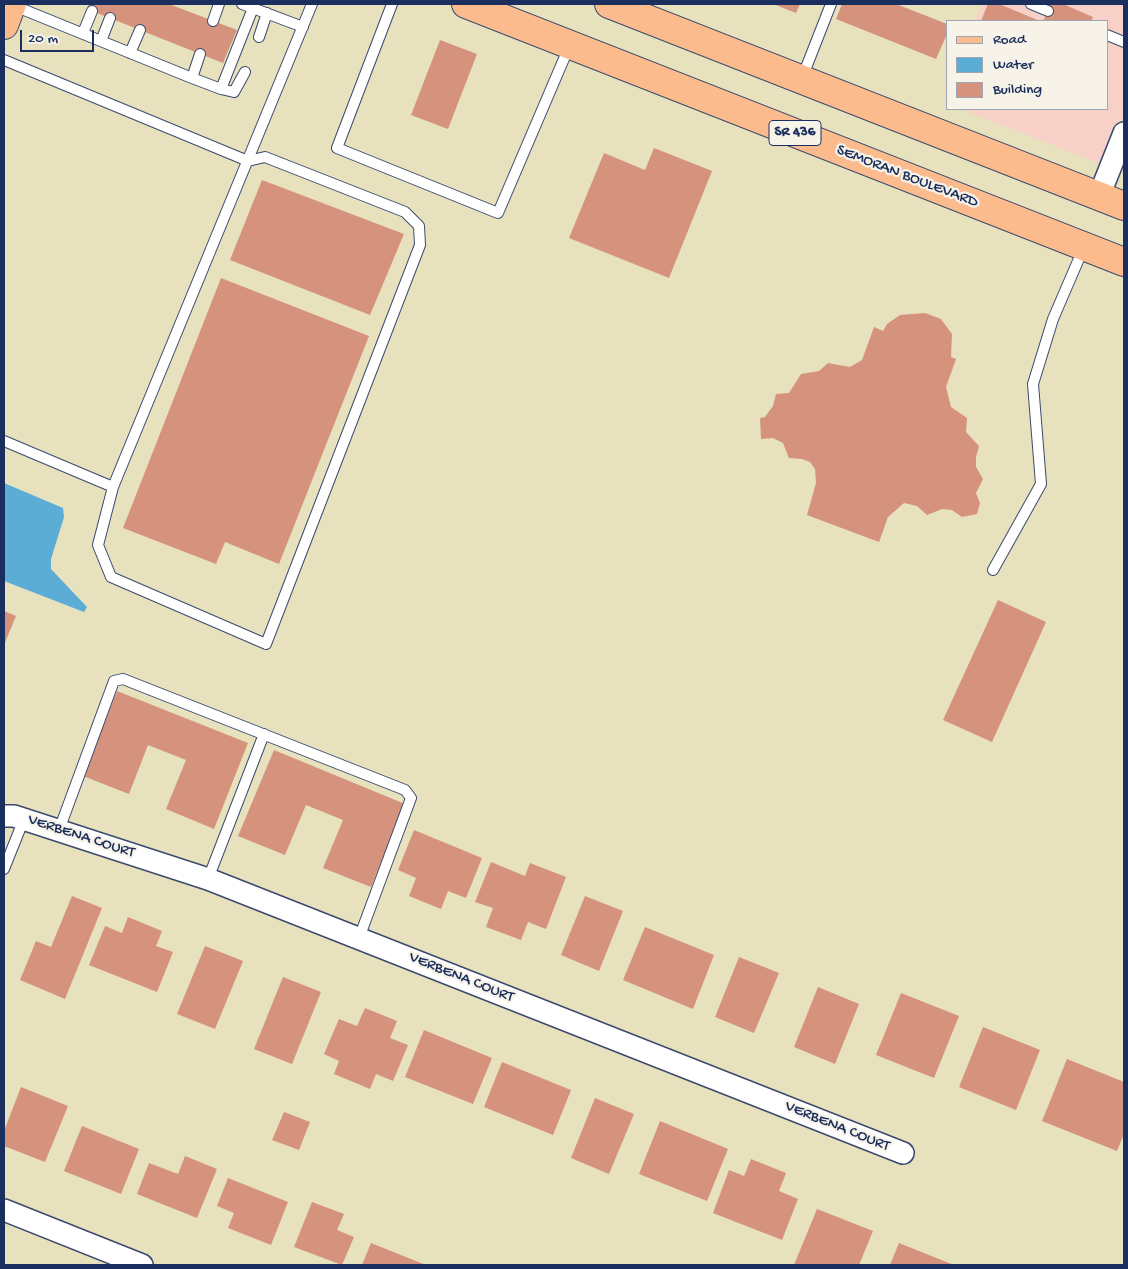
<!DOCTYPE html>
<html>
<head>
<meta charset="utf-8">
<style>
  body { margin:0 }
  #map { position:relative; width:1128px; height:1269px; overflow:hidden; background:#e7e1be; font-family:"Gochi Hand",sans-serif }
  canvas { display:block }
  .frame { position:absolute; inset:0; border:5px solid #1b2f5e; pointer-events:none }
  .legend { position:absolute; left:946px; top:20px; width:162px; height:90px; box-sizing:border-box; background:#f7f3e8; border:1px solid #9fa5b1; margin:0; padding:6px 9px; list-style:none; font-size:15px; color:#1b2f5e }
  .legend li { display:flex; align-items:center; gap:10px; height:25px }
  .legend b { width:25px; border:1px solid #9fa5b1 }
  .scale { position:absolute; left:20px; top:30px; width:74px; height:22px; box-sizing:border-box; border:2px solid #1b2f5e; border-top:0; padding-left:6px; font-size:15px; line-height:18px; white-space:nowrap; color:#1b2f5e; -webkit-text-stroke:4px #f7f3e8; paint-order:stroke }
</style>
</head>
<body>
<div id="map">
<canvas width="1128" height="1269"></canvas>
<div class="frame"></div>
<ul class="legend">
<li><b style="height:6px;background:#fbbb8d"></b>Road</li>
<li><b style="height:14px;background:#5badd6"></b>Water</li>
<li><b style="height:14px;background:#d5937d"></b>Building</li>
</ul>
<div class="scale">20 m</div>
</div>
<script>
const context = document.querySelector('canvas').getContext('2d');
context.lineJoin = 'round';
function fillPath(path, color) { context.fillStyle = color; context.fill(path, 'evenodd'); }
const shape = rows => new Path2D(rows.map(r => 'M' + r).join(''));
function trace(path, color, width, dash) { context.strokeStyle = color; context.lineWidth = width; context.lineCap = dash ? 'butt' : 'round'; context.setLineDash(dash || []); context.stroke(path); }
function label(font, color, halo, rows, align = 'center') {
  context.font = font + ' "Gochi Hand",sans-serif'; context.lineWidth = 4.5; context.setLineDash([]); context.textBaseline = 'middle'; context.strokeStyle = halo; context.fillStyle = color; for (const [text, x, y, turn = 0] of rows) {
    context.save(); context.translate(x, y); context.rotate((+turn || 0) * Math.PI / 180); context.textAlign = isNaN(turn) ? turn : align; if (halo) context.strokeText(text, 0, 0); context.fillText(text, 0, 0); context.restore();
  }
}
const built = shape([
  [982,4,1124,4,1124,173,961,109,1107,109,1107,21,975,21]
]);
const water = shape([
  [4,483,63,508,64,517,51,559,51,569,87,607,84,612,4,581]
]);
const building = shape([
  [89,4,169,4,237,30,223,63,87,9],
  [773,4,800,4,796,13],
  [842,4,896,4,947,24,947,34,936,59,836,19],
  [988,4,999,4,1040,21,981,21],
  [1051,4,1063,4,1093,17,1091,21,1043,21],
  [440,40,477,54,448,129,411,115],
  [654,148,712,171,669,278,569,238,604,153,645,170],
  [262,180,404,234,370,315,230,260],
  [221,278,369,336,279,564,225,542,216,564,123,528],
  [925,313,941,319,952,334,951,357,956,359,946,387,951,407,967,418,966,432,979,446,976,457,976,467,983,479,976,493,980,503,977,514,962,517,952,510,942,509,927,515,917,506,904,503,888,517,879,542,807,515,816,483,815,469,810,462,802,459,789,458,783,443,773,438,761,439,760,418,765,417,773,406,776,394,789,393,801,374,819,371,828,363,850,367,862,360,874,327,883,331,887,324,900,315],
  [998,600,1046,622,992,742,943,720],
  [4,611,16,616,4,645],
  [117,691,248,743,214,829,166,809,186,760,148,745,129,794,83,776],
  [274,750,405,804,371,887,323,868,343,820,306,805,285,855,238,836],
  [414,830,482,858,466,898,448,891,441,909,409,896,416,878,398,870],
  [491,862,525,876,530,863,566,877,546,929,528,922,521,940,486,927,493,908,475,902],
  [72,896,102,908,65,999,20,980,36,941,51,947],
  [585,896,623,911,599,971,561,955],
  [128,917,162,931,156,946,173,952,157,992,89,965,105,926,122,933],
  [645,927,714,955,693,1009,623,980],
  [205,946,243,961,215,1029,177,1014],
  [739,957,779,973,754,1033,715,1017],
  [283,977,321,992,292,1064,254,1049],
  [818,987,859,1004,835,1064,794,1047],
  [901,993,959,1016,934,1078,876,1055],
  [365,1008,397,1021,390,1038,408,1045,393,1081,376,1074,370,1089,334,1074,339,1061,324,1054,339,1019,357,1026],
  [983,1027,1040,1050,1016,1110,959,1087],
  [424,1030,492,1058,473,1104,405,1077],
  [1067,1059,1124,1082,1124,1134,1117,1151,1042,1121],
  [502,1062,571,1090,553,1135,484,1107],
  [21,1087,68,1106,45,1162,4,1146,4,1131],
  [595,1098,634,1114,609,1174,571,1158],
  [284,1112,310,1122,299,1150,272,1140],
  [660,1121,728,1149,707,1201,639,1174],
  [82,1126,139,1149,121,1194,64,1171],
  [185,1156,217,1169,197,1218,137,1194,149,1163,178,1174],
  [751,1159,786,1173,779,1191,798,1199,782,1240,713,1213,729,1170,744,1176],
  [228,1178,288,1202,271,1245,228,1228,234,1213,217,1206],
  [312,1202,344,1214,337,1230,354,1237,342,1265,294,1247],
  [817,1209,873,1231,859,1265,794,1265],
  [371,1243,426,1265,362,1265],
  [899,1243,954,1265,890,1265]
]);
const lane = shape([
  [242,4,303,27],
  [392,4,337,148,498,213,569,47],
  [1031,4,1048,11],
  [12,5,192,78,200,54],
  [213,21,219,4],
  [83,33,92,11],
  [1107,35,1124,42],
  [259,37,267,13],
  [101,41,110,18],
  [130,53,140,30],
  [4,60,248,161,265,157,405,212,419,226,420,245,266,644,111,577,98,545,113,487,4,441],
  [192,78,221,89,253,8],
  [802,78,831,4],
  [221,89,234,92,245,72],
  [113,487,312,4],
  [993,570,1041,484,1033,384,1053,319,1084,247],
  [59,830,114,681,123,679,405,790,411,798,359,938],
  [4,869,24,819],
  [208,879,264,734]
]);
const street = shape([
  [1099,196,1124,133],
  [4,816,14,816,208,879,903,1153],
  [4,1210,142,1265]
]);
const primary = shape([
  [466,4,1124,262],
  [609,4,1124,206],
  [4,25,12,4]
]);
const shields = [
  [795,133,52]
];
const shieldNames = [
  ["SR 436",795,133]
];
const streetNames = [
  ["SEMORAN BOULEVARD",907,177,21],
  ["VERBENA COURT",81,837,18],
  ["VERBENA COURT",461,978,22],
  ["VERBENA COURT",837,1127,22]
];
fillPath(built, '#f7d1c8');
fillPath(water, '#5badd6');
fillPath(building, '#d5937d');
trace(lane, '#3a4a6c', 12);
trace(street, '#3a4a6c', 24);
trace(primary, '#3a4a6c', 30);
trace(lane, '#fff', 10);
trace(street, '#fff', 21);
trace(primary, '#fbbb8d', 28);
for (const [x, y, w] of shields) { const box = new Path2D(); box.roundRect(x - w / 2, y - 12.5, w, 25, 4); context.fillStyle = '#f7f3e8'; context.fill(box); trace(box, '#1b2f5e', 1); }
label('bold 15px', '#1b2f5e', null, shieldNames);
label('16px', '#1b2f5e', '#f7f3e8', streetNames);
</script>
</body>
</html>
